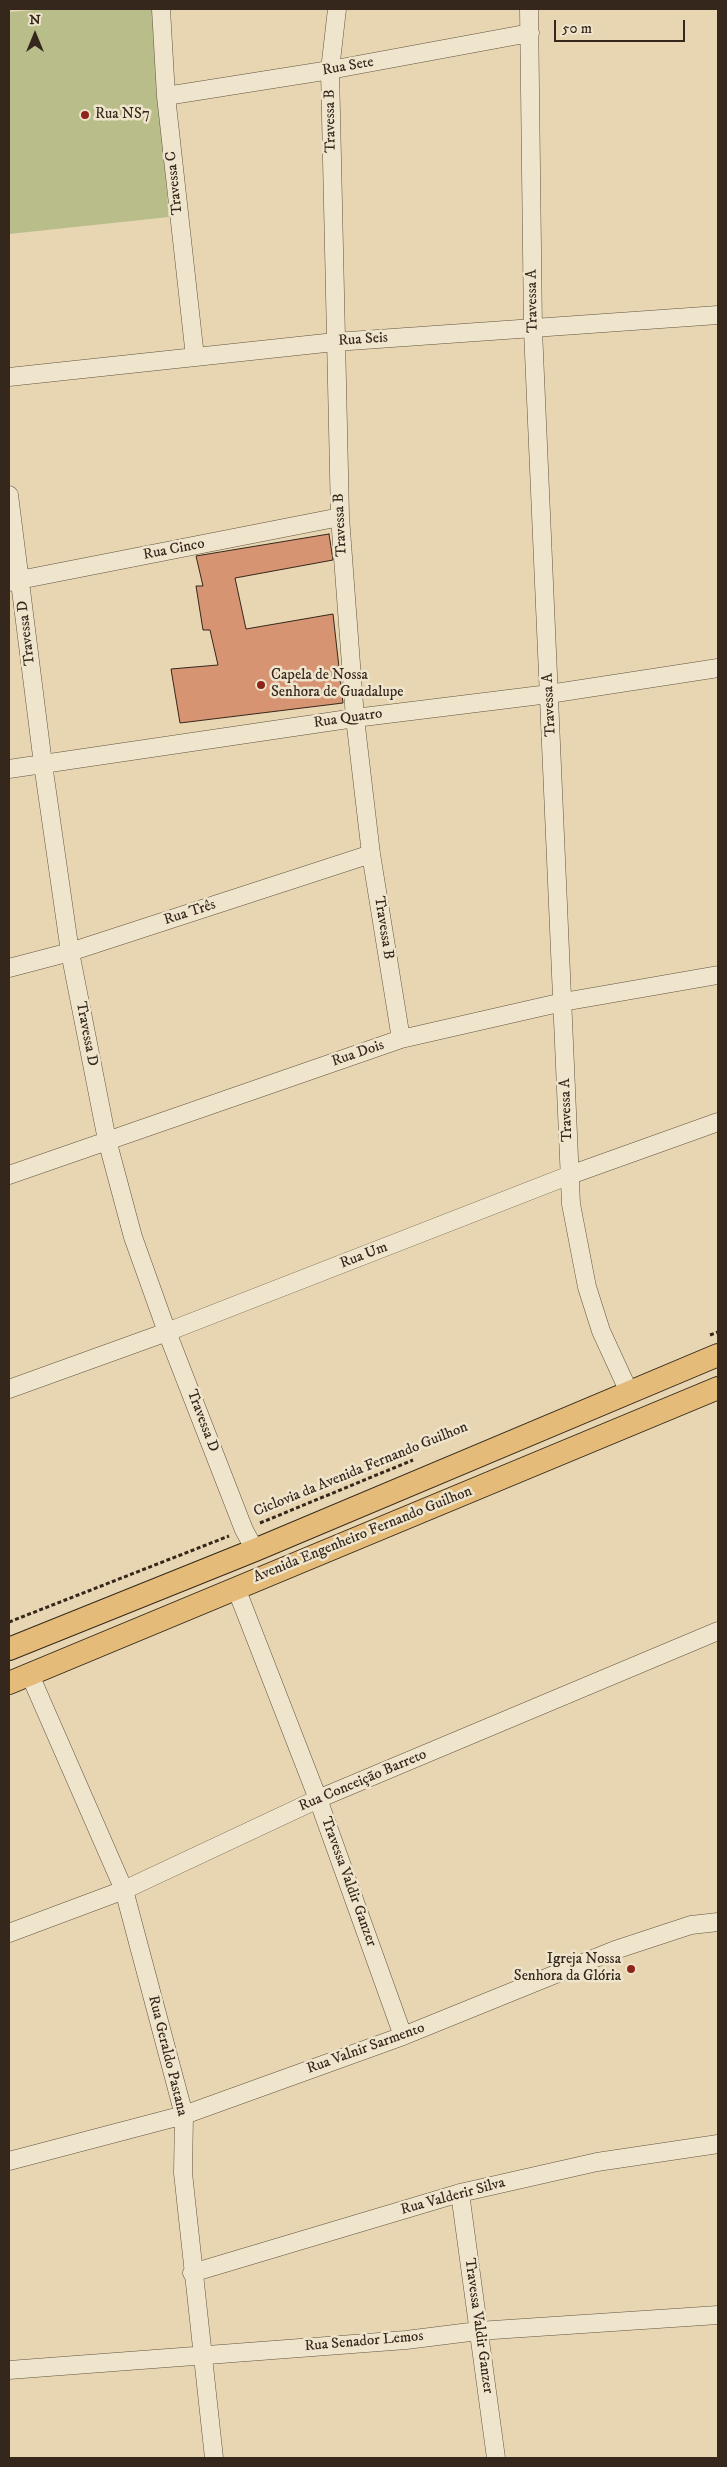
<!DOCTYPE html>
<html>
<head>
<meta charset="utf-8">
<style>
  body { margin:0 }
  #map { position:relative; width:727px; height:2467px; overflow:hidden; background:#e7d6b1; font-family:"IM FELL DW Pica",serif }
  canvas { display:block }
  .frame { position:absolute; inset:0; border:10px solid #35271b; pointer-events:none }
  .north { position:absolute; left:10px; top:10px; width:50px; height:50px; -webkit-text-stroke:4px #efe4cc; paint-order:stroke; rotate:0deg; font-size:14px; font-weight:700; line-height:20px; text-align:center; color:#35271b }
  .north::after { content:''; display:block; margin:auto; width:18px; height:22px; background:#35271b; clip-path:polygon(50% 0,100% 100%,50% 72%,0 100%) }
  .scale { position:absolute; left:554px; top:20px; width:131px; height:22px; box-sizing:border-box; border:2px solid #35271b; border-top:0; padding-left:6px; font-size:15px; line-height:18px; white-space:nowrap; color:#35271b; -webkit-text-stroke:4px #efe4cc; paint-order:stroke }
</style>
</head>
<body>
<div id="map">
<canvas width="727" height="2467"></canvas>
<div class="frame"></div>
<div class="north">N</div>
<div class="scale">50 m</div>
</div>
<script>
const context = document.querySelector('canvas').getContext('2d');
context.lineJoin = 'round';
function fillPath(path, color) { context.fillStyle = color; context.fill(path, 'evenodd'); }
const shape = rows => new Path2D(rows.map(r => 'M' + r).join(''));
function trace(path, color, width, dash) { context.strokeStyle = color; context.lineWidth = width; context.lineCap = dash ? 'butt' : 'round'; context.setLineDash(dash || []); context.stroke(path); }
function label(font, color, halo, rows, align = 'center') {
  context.font = font + ' "IM FELL DW Pica",serif'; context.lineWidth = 5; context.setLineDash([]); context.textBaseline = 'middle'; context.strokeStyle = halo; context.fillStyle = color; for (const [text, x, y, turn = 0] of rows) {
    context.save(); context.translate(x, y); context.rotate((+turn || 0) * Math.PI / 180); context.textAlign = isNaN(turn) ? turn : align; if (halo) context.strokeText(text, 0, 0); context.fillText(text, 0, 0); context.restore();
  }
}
const green = shape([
  [49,9,152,9,169,217,9,234,9,12]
]);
const building = shape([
  [329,534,333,560,235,578,246,629,333,614,343,703,180,723,171,669,218,665,210,630,203,630,196,586,203,586,196,556,329,534]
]);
const path = shape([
  [710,1335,718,1332],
  [260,1523,413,1460],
  [9,1622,229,1536]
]);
const minor = shape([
  [161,9,166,96,195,357],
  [337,9,330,70,340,517,355,718,371,854,401,1039],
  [529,9,533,330,571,1204,587,1287,601,1331,629,1392],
  [166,96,330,70,530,33],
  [9,377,335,342,718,315],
  [9,495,43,764,70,952,107,1140,133,1237,167,1332,244,1530,255,1550],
  [9,582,340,517],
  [9,769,355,718,549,694,718,668],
  [9,968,70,952,371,854],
  [9,1175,401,1039,563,1002,718,975],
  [9,1389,167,1332,570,1175,718,1122],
  [236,1588,318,1799,403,2036],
  [30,1675,124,1890,184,2115,183,2173,214,2458],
  [9,1933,124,1890,318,1799,718,1631],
  [9,2161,184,2115,403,2036,615,1950,691,1925,718,1922],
  [460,2193,496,2458],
  [192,2273,460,2193,597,2162,718,2144],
  [9,2370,406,2340,478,2331,718,2315]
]);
const major = shape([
  [9,1649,255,1550,718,1355],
  [9,1683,718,1388]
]);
const markers = [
  [85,115,5,"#8f2418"],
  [261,685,5,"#8f2418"],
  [631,1969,5,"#8f2418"]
];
const streetNames = [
  ["Rua Sete",348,67,-10],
  ["Travessa B",331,121,-91],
  ["Travessa C",175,183,-96],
  ["Travessa A",533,301,-91],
  ["Rua Seis",363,340,-4],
  ["Travessa B",341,525,-93],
  ["Rua Cinco",174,550,-11],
  ["Travessa D",27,633,-97],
  ["Travessa A",550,705,-93],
  ["Rua Quatro",348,719,-8],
  ["Rua Três",190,913,-18],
  ["Travessa B",383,928,81],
  ["Travessa D",86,1034,79],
  ["Rua Dois",358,1054,-19],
  ["Travessa A",567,1110,-92],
  ["Rua Um",364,1256,-21],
  ["Travessa D",202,1421,69],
  ["Ciclovia da Avenida Fernando Guilhon",361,1470,-22],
  ["Avenida Engenheiro Fernando Guilhon",363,1535,-22],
  ["Rua Conceição Barreto",363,1781,-23],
  ["Travessa Valdir Ganzer",348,1882,70],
  ["Rua Valnir Sarmento",366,2049,-20],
  ["Rua Geraldo Pastana",167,2056,76],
  ["Rua Valderir Silva",453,2197,-15],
  ["Travessa Valdir Ganzer",478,2326,82],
  ["Rua Senador Lemos",364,2342,-5]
];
const poiNames = [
  ["Rua NS7",95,115],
  ["Capela de Nossa",271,676],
  ["Senhora de Guadalupe",271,693],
  ["Igreja Nossa",621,1960,"right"],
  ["Senhora da Glória",621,1977,"right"]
];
fillPath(green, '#b8bd89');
fillPath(building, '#d79472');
trace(building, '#35271b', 1);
trace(minor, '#625340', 19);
trace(major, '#35271b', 24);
trace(path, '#35271b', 3, [4, 2.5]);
trace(minor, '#efe4cc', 18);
trace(major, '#e4bb78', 22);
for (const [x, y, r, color] of markers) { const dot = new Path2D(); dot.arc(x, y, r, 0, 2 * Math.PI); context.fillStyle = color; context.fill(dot); trace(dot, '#efe4cc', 2); }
label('15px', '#35271b', '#efe4cc', streetNames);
label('15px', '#35271b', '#efe4cc', poiNames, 'left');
</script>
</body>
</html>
